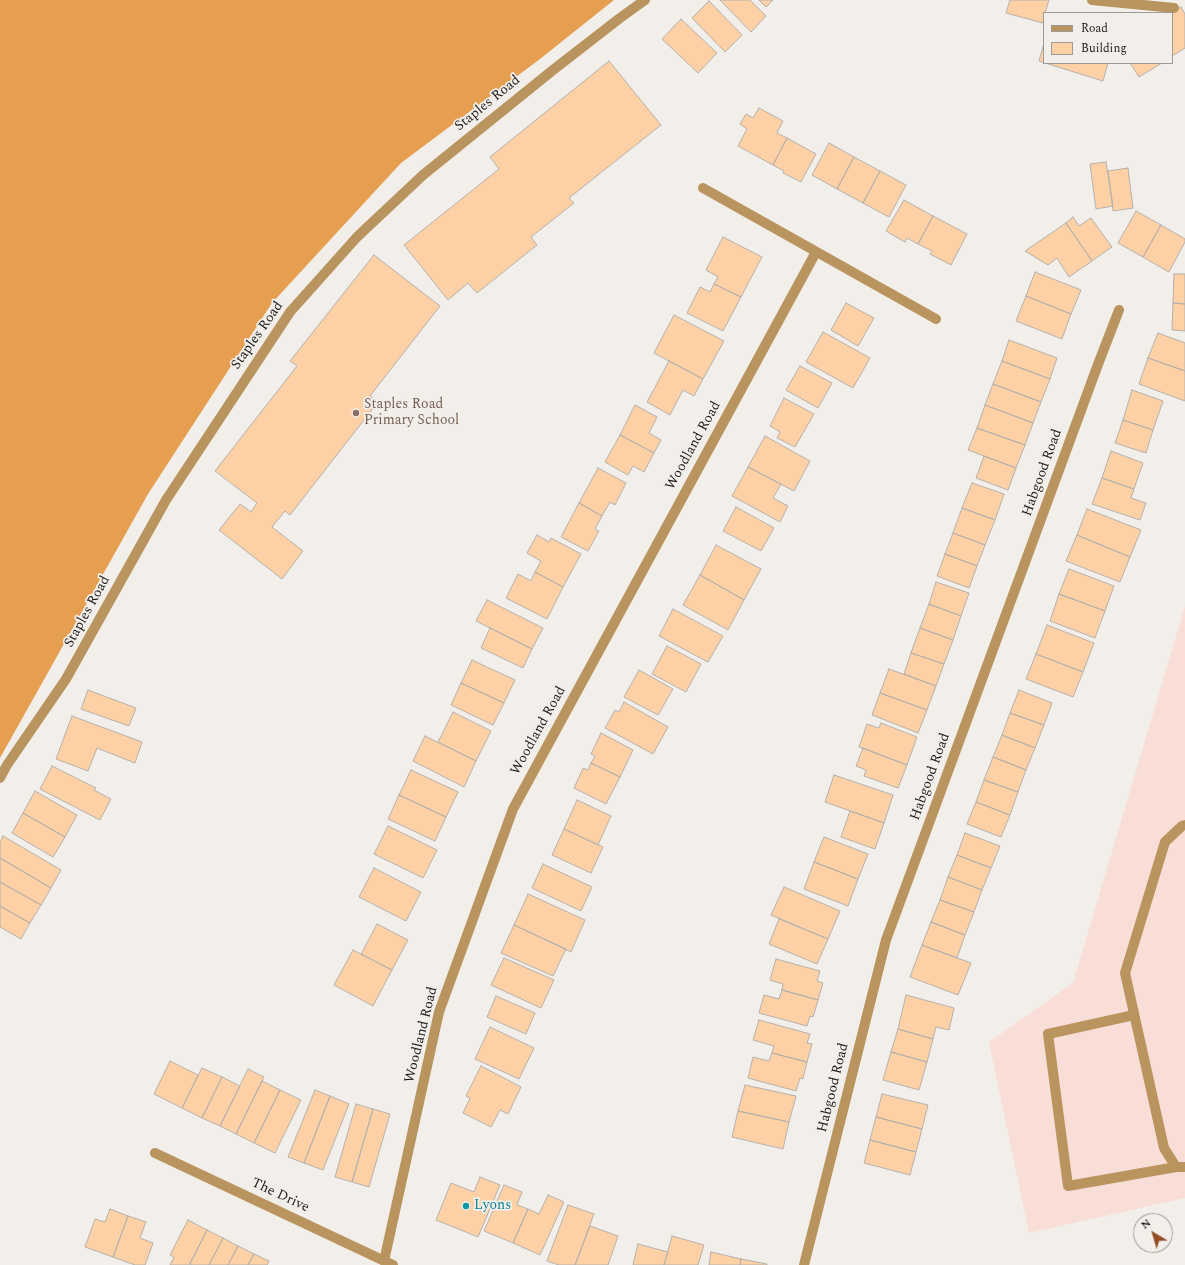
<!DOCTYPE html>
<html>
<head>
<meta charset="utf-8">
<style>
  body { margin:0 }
  #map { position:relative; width:1185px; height:1265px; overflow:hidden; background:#f2eee9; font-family:Spectral,serif }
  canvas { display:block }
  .legend { position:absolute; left:1043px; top:12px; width:130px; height:52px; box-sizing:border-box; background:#f2eee9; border:1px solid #9d9a97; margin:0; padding:5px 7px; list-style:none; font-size:12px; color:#1e1d1b }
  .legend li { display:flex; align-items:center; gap:8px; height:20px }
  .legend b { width:20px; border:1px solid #9d9a97 }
  .north { position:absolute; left:1133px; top:1213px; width:40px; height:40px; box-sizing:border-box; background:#f2eee9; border:1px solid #9d9a97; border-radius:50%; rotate:322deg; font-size:11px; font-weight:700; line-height:16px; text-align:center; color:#1e1d1b }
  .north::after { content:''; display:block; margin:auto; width:14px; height:18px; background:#944e26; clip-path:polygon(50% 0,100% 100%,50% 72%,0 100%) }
</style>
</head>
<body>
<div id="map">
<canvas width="1185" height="1265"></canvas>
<ul class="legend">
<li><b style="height:5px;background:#b9945e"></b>Road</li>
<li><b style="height:11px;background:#fdd1a5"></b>Building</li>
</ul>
<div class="north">N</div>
</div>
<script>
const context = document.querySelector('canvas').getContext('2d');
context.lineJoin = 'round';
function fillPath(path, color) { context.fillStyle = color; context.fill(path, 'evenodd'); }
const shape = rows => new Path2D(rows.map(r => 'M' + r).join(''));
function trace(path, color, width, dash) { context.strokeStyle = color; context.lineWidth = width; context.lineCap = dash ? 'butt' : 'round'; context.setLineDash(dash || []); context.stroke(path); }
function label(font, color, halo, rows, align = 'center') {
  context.font = font + ' Spectral,serif'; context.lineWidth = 3.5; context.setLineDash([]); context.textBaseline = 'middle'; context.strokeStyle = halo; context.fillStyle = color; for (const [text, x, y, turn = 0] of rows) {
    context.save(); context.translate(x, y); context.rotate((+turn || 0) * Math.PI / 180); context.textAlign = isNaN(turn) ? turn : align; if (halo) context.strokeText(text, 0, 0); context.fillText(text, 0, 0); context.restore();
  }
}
const commercial = shape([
  [1185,606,1185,1198,1029,1233,989,1042,1073,983]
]);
const forest = shape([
  [0,0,614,0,540,59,401,163,272,303,148,494,0,758]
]);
const building = shape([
  [720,0,750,0,766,16,751,32,720,0],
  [759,0,773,0,766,7,759,0],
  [1010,0,1049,0,1045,13,1044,13,1043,23,1006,13,1010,0],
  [709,1,742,35,725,52,692,18,709,1],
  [1181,7,1185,14,1185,48,1172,56,1172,13,1171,13,1181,7],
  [681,19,717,53,698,73,662,39,681,19],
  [1044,43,1044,63,1039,61,1044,43],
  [609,61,661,125,569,198,574,203,531,237,537,245,477,293,468,283,448,300,404,245,499,169,490,157,609,61],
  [1045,63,1108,63,1103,81,1045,63],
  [1130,63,1162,63,1139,77,1130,63],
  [759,108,783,121,777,133,787,138,773,165,738,146,747,129,740,124,746,114,753,118,759,108],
  [787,138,816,154,801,182,783,173,784,171,773,165,787,138],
  [829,143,854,157,837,189,812,175,829,143],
  [854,157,880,171,863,203,837,189,854,157],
  [1106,162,1113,206,1096,209,1090,164,1106,162],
  [1128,168,1133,208,1113,211,1108,171,1128,168],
  [880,171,906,185,889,217,863,203,880,171],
  [904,200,933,216,918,244,907,238,905,242,886,231,904,200],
  [1136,211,1161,225,1143,257,1118,243,1136,211],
  [933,216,967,234,951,265,930,254,932,251,918,244,933,216],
  [1073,217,1079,226,1091,218,1112,247,1092,261,1066,223,1073,217],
  [1066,223,1092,261,1069,277,1057,258,1048,265,1025,251,1066,223],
  [1161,225,1185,239,1185,242,1169,272,1143,257,1161,225],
  [723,237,762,257,741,297,714,284,718,277,706,270,723,237],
  [374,255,440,306,370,396,378,402,290,515,285,511,272,527,303,551,282,579,219,530,240,504,251,512,257,503,215,471,297,366,290,361,374,255],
  [1035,272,1081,290,1071,314,1026,296,1035,272],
  [1174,274,1185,274,1185,304,1173,303,1174,274],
  [714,284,741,297,723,331,687,313,700,287,710,292,714,284],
  [1026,296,1071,314,1062,339,1016,321,1026,296],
  [846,303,874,318,858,346,831,330,846,303],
  [1173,303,1185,304,1185,331,1172,330,1173,303],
  [674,315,724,341,703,379,654,353,674,315],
  [823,332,870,358,853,388,806,362,823,332],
  [1158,333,1185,343,1185,371,1148,358,1158,333],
  [1009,340,1057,358,1050,379,1002,361,1009,340],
  [1148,358,1185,371,1185,401,1139,384,1148,358],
  [669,361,703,379,694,396,683,390,670,415,647,402,669,361],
  [1002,361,1050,379,1041,402,993,384,1002,361],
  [800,366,832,383,818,408,786,390,800,366],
  [993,384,1041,402,1033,423,985,405,993,384],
  [1132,390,1163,401,1153,430,1123,420,1132,390],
  [784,398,814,414,795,447,777,438,780,432,770,426,784,398],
  [635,405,657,417,649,433,661,440,654,453,620,435,635,405],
  [985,405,1033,423,1025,445,977,428,985,405],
  [1123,420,1153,430,1146,453,1115,443,1123,420],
  [977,428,1025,445,1016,468,968,450,977,428],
  [620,435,654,453,644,472,633,466,628,475,605,462,620,435],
  [765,436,810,461,794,491,748,467,765,436],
  [1111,451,1143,463,1134,489,1102,478,1111,451],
  [984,456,1016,468,1008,490,976,478,984,456],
  [748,467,781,484,773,498,788,506,780,522,732,496,748,467],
  [598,468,626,483,615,505,610,502,602,516,579,503,598,468],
  [1102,478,1134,489,1131,498,1146,503,1140,520,1092,504,1102,478],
  [972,483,1004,494,995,520,962,508,972,483],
  [579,503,602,516,595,529,599,531,588,551,561,537,579,503],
  [736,507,774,528,761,551,723,531,736,507],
  [962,508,995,520,985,545,953,533,962,508],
  [1087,509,1141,530,1130,557,1077,535,1087,509],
  [953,533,985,545,977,566,945,554,953,533],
  [537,535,549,542,551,538,581,554,563,587,535,572,541,561,527,553,537,535],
  [1077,535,1130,557,1120,582,1066,561,1077,535],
  [716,545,761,569,744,600,700,575,716,545],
  [945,554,977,566,969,588,937,576,945,554],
  [1069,569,1114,586,1105,611,1059,594,1069,569],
  [535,572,563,587,547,619,506,598,518,574,531,581,535,572],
  [700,575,744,600,728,630,683,605,700,575],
  [936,582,969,593,961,616,929,604,936,582],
  [1059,594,1105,611,1095,638,1050,621,1059,594],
  [487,600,543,628,532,649,476,621,487,600],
  [929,604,961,616,953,640,920,628,929,604],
  [673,609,723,636,708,662,659,636,673,609],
  [1047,625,1094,643,1083,672,1036,654,1047,625],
  [490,628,532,649,523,668,481,648,490,628],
  [920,628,953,640,944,664,911,653,920,628],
  [667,646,701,664,686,692,652,674,667,646],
  [911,653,944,664,936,686,904,674,911,653],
  [1036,654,1083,672,1073,697,1026,679,1036,654],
  [472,660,515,680,504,703,461,683,472,660],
  [889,669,936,686,927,710,880,693,889,669],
  [639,670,673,689,658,715,624,697,639,670],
  [461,683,504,703,493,725,451,705,461,683],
  [88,690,136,708,129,726,81,709,88,690],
  [1019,690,1052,703,1044,725,1010,713,1019,690],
  [880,693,927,710,918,733,872,715,880,693],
  [624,702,668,727,653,754,605,728,615,710,619,712,624,702],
  [453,712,491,731,476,761,438,742,453,712],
  [1010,713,1044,725,1035,748,1002,735,1010,713],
  [72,716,142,742,135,763,97,748,88,771,56,759,72,716],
  [881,723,917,737,907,765,859,747,867,724,879,728,881,723],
  [601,733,633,750,620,777,591,763,595,756,591,754,601,733],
  [1002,735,1035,748,1026,770,993,757,1002,735],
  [425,736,476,761,464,787,413,761,425,736],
  [863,748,907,765,898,788,864,776,866,770,856,766,863,748],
  [993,757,1026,770,1018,792,984,780,993,757],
  [591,763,620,777,606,804,574,788,583,768,588,770,591,763],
  [52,766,96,788,94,790,111,799,100,820,40,789,52,766],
  [411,770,458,792,446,817,399,795,411,770],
  [834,775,893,795,884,823,825,802,834,775],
  [984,780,1018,792,1010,815,976,802,984,780],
  [35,791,77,815,65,837,23,813,35,791],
  [399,795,446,817,435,841,388,819,399,795],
  [577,800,611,816,598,845,564,829,577,800],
  [976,802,1010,815,1001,837,967,824,976,802],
  [850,811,884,823,875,849,841,837,850,811],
  [23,813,65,837,53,857,12,833,23,813],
  [388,826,437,850,423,878,374,854,388,826],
  [564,829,603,847,591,873,552,855,564,829],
  [965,833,1000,846,991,868,957,855,965,833],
  [3,836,61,870,51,888,0,858,0,842,3,836],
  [824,837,868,854,858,879,814,862,824,837],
  [957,855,991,868,982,890,948,877,957,855],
  [0,858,51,888,41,905,0,882,0,858],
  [814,862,858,879,848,906,804,889,814,862],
  [543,864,592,887,581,911,532,888,543,864],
  [374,868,421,892,406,921,359,897,374,868],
  [948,877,982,890,974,912,940,900,948,877],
  [0,882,41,905,30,923,0,906,0,882],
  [784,887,840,911,828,939,771,915,784,887],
  [528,894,585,920,571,952,514,925,528,894],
  [940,900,974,912,965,935,931,922,940,900],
  [0,906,30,923,21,939,0,927,0,906],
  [779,919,828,939,817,964,769,944,779,919],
  [931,922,965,935,957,958,922,945,931,922],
  [377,924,408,940,392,970,361,954,377,924],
  [514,925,566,949,553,976,501,953,514,925],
  [922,945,971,963,958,995,910,977,922,945],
  [353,950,392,970,373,1006,334,985,353,950],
  [504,958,554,980,541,1008,491,985,504,958],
  [776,959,820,971,817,981,823,983,818,1000,782,990,783,984,770,980,776,959],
  [782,990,818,1000,813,1017,810,1016,807,1026,759,1013,764,995,779,999,782,990],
  [906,995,954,1008,949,1030,936,1027,933,1039,898,1029,906,995],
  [496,996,535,1013,526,1034,487,1017,496,996],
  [759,1020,810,1034,807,1043,812,1044,807,1062,772,1053,774,1046,753,1040,759,1020],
  [490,1027,534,1048,519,1079,475,1059,490,1027],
  [898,1029,933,1039,927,1062,891,1052,898,1029],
  [891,1052,927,1062,919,1090,883,1080,891,1052],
  [772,1053,807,1062,803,1079,800,1078,796,1091,748,1078,753,1057,769,1061,772,1053],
  [170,1061,198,1075,182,1108,154,1094,170,1061],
  [481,1066,521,1087,508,1114,500,1110,491,1127,463,1113,470,1098,466,1096,481,1066],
  [202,1068,222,1077,202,1118,182,1108,202,1068],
  [248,1069,264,1077,236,1134,220,1126,248,1069],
  [222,1077,240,1086,220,1126,202,1118,222,1077],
  [262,1081,280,1090,254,1143,236,1134,262,1081],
  [745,1085,796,1096,789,1122,738,1111,745,1085],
  [280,1090,301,1100,275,1153,254,1143,280,1090],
  [315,1090,330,1096,304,1163,288,1157,315,1090],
  [882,1094,928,1105,922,1129,876,1117,882,1094],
  [330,1096,349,1104,323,1170,304,1163,330,1096],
  [356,1104,373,1109,352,1182,335,1177,356,1104],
  [373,1109,390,1114,369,1187,352,1182,373,1109],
  [738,1111,789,1122,783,1149,732,1137,738,1111],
  [876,1117,922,1129,916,1152,870,1140,876,1117],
  [870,1140,916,1152,910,1175,864,1163,870,1140],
  [480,1177,500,1185,478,1237,436,1220,451,1183,474,1192,480,1177],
  [504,1185,522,1192,517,1205,528,1209,513,1243,484,1231,504,1185],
  [548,1195,564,1202,540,1255,513,1243,528,1209,539,1214,548,1195],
  [568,1205,594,1214,575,1265,559,1265,547,1261,568,1205],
  [110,1209,128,1216,113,1257,85,1247,95,1219,105,1222,110,1209],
  [128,1216,146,1222,140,1238,153,1243,145,1265,135,1265,113,1257,128,1216],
  [188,1220,207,1230,189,1265,170,1265,174,1257,170,1255,188,1220],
  [590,1226,618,1236,608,1265,575,1265,590,1226],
  [207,1230,223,1238,209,1265,192,1265,190,1264,207,1230],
  [672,1236,704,1245,698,1265,664,1265,672,1236],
  [223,1238,238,1246,228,1265,209,1265,223,1238],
  [638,1244,668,1252,664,1265,633,1265,638,1244],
  [238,1246,254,1254,248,1265,228,1265,238,1246],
  [711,1252,741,1259,740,1265,709,1265,711,1252],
  [254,1254,269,1261,267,1265,248,1265,254,1254],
  [741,1259,767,1264,767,1265,740,1265,741,1259]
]);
const lane = shape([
  [1185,825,1182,826,1165,842,1125,973,1164,1148,1176,1167,1185,1167],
  [1134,1015,1048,1034,1068,1186,1176,1167]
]);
const street = shape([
  [1092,0,1174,8],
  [703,188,936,319],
  [0,778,7,765,66,679,166,500,290,312,357,237,423,175,553,70,620,18,645,0],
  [155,1153,393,1265],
  [384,1261,439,1012,513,809,816,252],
  [804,1265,886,940,1097,367,1119,310]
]);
const markers = [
  [356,413,4,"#8d6e63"],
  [466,1206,4,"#0f9aa8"]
];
const streetNames = [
  ["Staples Road",488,104,-39],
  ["Staples Road",258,336,-55],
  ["Woodland Road",694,446,-61],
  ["Habgood Road",1043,473,-70],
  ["Staples Road",88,612,-61],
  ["Woodland Road",539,731,-61],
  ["Habgood Road",931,777,-70],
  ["Woodland Road",422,1035,-76],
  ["Habgood Road",834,1088,-76],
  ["The Drive",280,1196,25]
];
const educationNames = [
  ["Staples Road",364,405],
  ["Primary School",364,421]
];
const cultureNames = [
  ["Lyons",474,1206]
];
fillPath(commercial, '#f8ded7');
fillPath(forest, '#e69f51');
fillPath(building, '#fdd1a5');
trace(building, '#b5b0ac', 1);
trace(lane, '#b9945e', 10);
trace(street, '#b9945e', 10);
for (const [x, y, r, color] of markers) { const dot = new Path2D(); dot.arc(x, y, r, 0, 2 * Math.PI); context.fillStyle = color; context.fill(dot); trace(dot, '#f2eee9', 1.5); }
label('14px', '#1e1d1b', '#f2eee9', streetNames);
label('14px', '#785e54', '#f2eee9', educationNames, 'left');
label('14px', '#0d838f', '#f2eee9', cultureNames, 'left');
</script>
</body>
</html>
